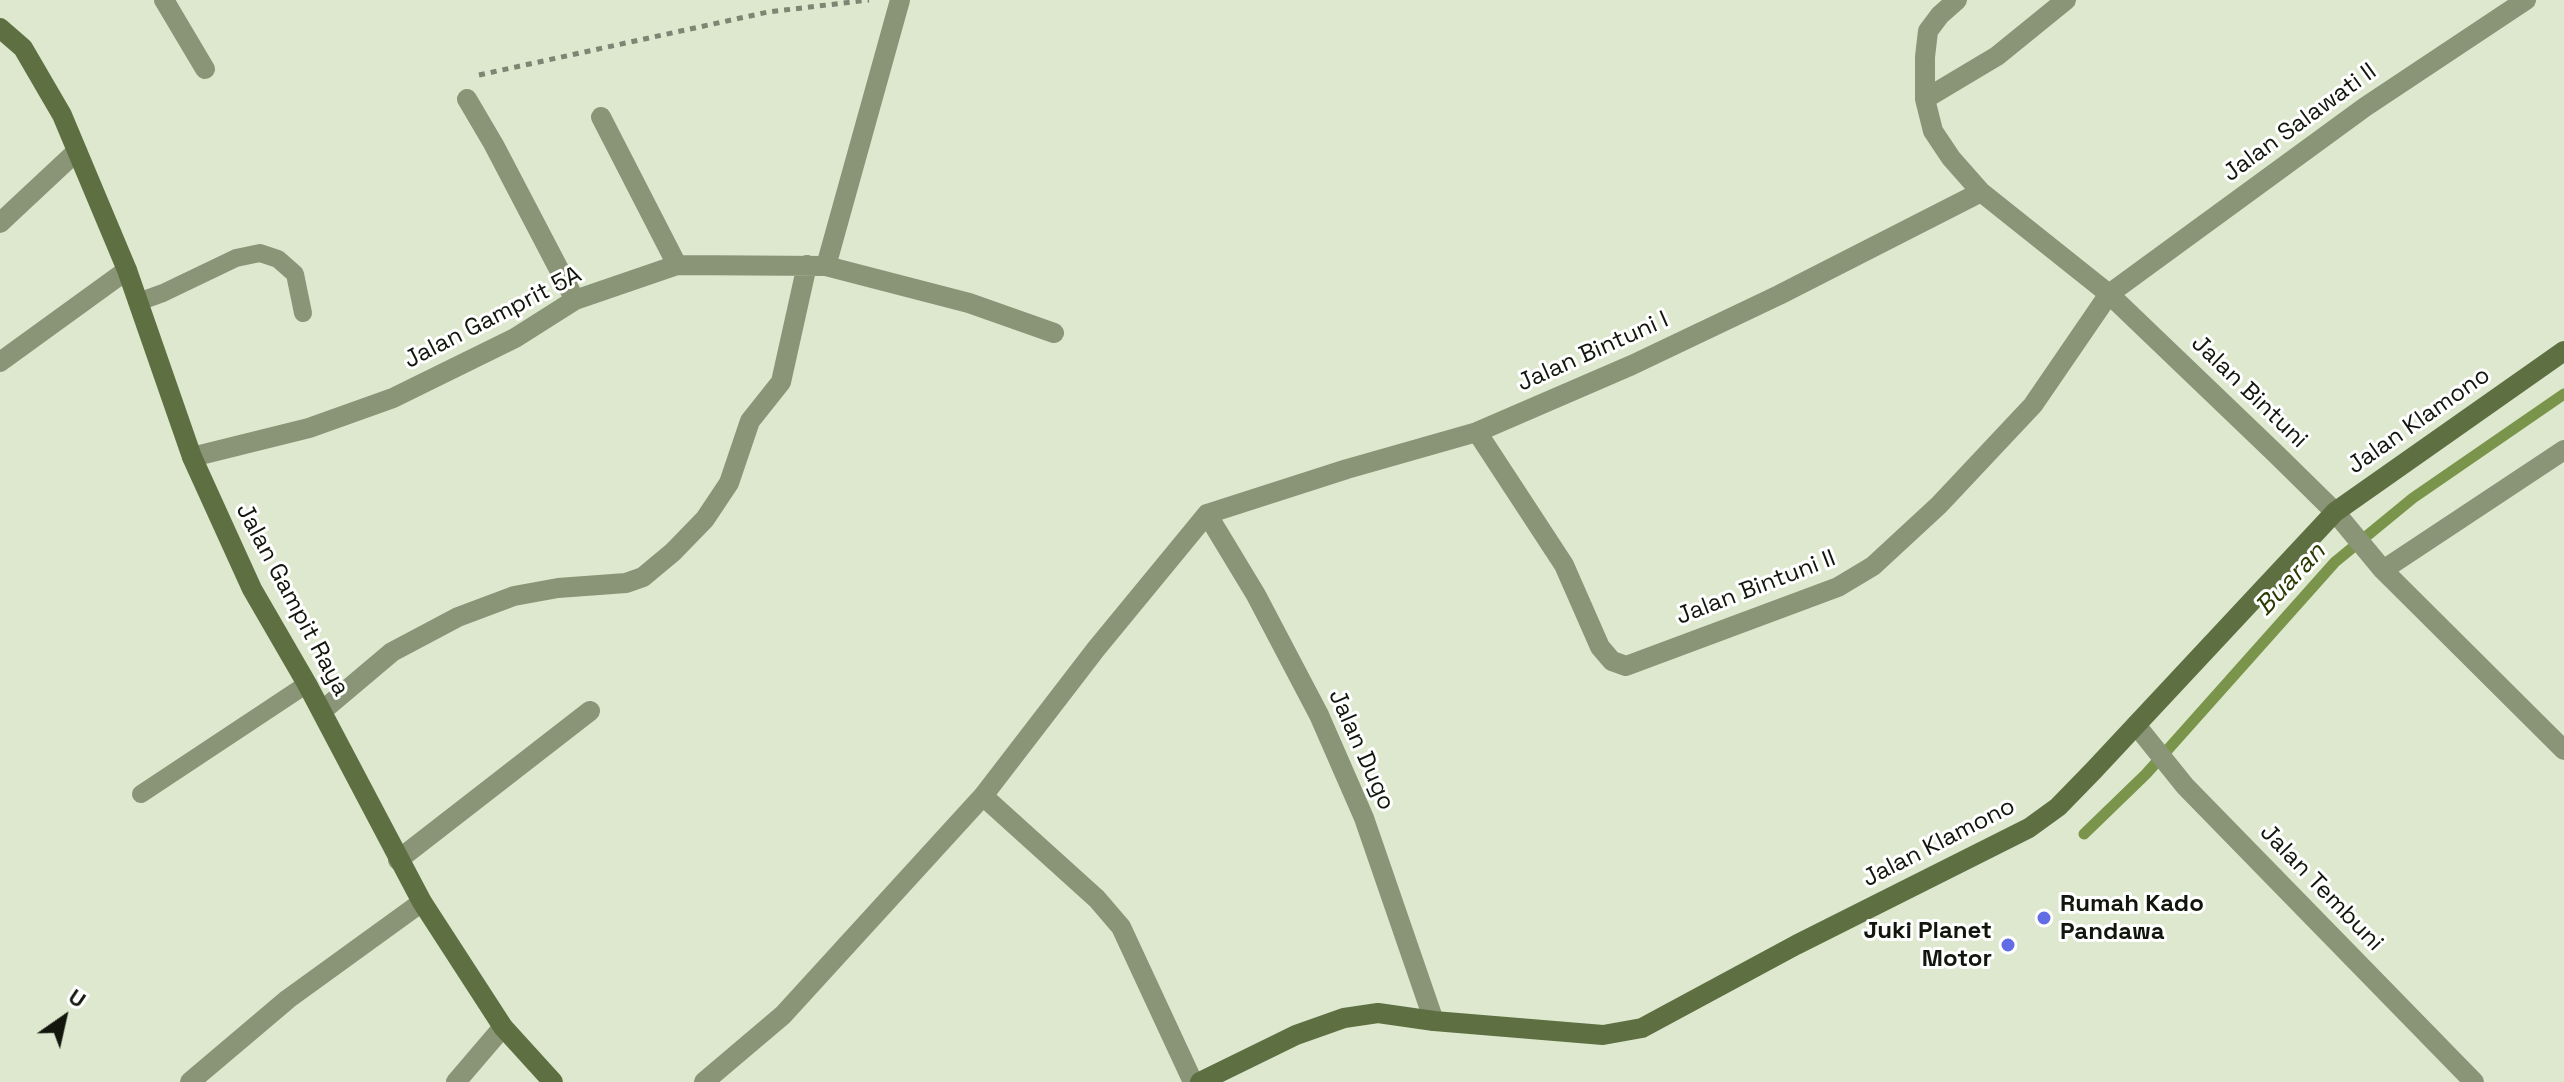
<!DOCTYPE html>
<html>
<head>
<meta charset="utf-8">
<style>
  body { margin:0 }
  #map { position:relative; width:2564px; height:1082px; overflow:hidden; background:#dde8ce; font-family:"Space Grotesk",sans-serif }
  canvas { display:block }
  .north { position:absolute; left:24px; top:978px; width:80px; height:80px; -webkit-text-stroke:6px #fff; paint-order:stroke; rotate:34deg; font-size:22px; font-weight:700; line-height:32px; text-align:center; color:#12160d }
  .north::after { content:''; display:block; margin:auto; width:28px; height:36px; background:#12160d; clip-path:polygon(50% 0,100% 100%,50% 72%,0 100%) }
</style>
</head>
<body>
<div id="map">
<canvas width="2564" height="1082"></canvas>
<div class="north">U</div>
</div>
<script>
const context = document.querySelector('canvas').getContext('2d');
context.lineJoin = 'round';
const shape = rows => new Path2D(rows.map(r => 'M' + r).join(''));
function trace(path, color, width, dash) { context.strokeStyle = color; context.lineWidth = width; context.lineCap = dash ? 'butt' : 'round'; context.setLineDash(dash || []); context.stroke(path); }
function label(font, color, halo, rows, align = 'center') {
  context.font = font + ' "Space Grotesk",sans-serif'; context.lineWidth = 6; context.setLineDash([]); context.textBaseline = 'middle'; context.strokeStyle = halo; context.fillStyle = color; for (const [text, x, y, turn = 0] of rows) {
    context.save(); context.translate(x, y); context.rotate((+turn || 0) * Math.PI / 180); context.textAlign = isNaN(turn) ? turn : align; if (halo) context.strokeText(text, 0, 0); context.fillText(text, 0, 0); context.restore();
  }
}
const stream = shape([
  [2084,834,2146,774,2335,562,2413,498,2564,394]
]);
const path = shape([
  [479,75,768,12,869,0]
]);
const lane = shape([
  [138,302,163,293,236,258,260,253,278,259,295,274,303,313],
  [141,794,307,684]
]);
const street = shape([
  [164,0,205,69],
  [1957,0,1940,15,1928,31,1925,57,1925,99,1933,131,1951,158,1981,192,2109,294,2276,454,2335,512,2383,570,2564,750],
  [467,99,494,145,575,300],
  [1925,99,1997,56,2066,0],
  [601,117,677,265],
  [0,223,77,151],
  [826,266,900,0],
  [0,362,127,270],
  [1477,432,1564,565,1600,647,1612,661,1626,666,1838,587,1873,566,1939,505,2033,405,2109,294,2365,107,2526,0],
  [192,457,309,428,393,398,515,338,575,300,677,265,826,266,969,303,1054,333],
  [1207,514,1347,469,1477,432,1632,365,1779,295,1981,192],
  [1207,514,1256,595,1319,715,1364,818,1434,1021],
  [2383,570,2564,450],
  [322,711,392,652,458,617,514,596,558,588,626,583,643,577,673,552,705,519,729,483,750,421,781,382,807,265],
  [2136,725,2185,786,2474,1082],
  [983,796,1097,899,1121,927,1193,1082],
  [398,860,590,711],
  [190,1082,288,999,422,902],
  [456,1082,503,1027],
  [704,1082,783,1015,983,796,1096,649,1207,514]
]);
const secondary = shape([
  [0,28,23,48,62,115,127,270,192,457,252,589,307,684,422,902,503,1027,553,1082],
  [1200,1082,1296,1035,1344,1018,1378,1013,1434,1021,1603,1035,1642,1028,1796,945,2029,828,2058,807,2094,770,2335,512,2564,351]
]);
const markers = [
  [2044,918,8,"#626ce5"],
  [2008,945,8,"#626ce5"]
];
const streetNames = [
  ["Jalan Salawati II",2300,123,-36],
  ["Jalan Gamprit 5A",493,318,-27],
  ["Jalan Bintuni I",1593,352,-24],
  ["Jalan Bintuni",2249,392,44],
  ["Jalan Klamono",2419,421,-35],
  ["Jalan Bintuni II",1756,588,-21],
  ["Jalan Gampit Raya",292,600,62],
  ["Jalan Dugo",1361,750,66],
  ["Jalan Klamono",1939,843,-27],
  ["Jalan Tembuni",2321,888,46]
];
const poiNames = [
  ["Rumah Kado",2060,904],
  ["Pandawa",2060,932],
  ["Juki Planet",1992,931,"right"],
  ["Motor",1992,959,"right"]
];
const waterNames = [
  ["Buaran",2291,580,-47]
];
trace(stream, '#7a954b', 11);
trace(path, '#7d8573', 5, [6, 6]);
trace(lane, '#899576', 18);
trace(street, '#899576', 20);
trace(secondary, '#5e7042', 20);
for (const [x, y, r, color] of markers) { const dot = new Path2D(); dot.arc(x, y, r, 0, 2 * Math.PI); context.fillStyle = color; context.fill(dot); trace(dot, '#fff', 3); }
label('24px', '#12160d', '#fff', streetNames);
label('bold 24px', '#12160d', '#fff', poiNames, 'left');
label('italic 26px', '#2b3b02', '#fff', waterNames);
</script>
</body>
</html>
